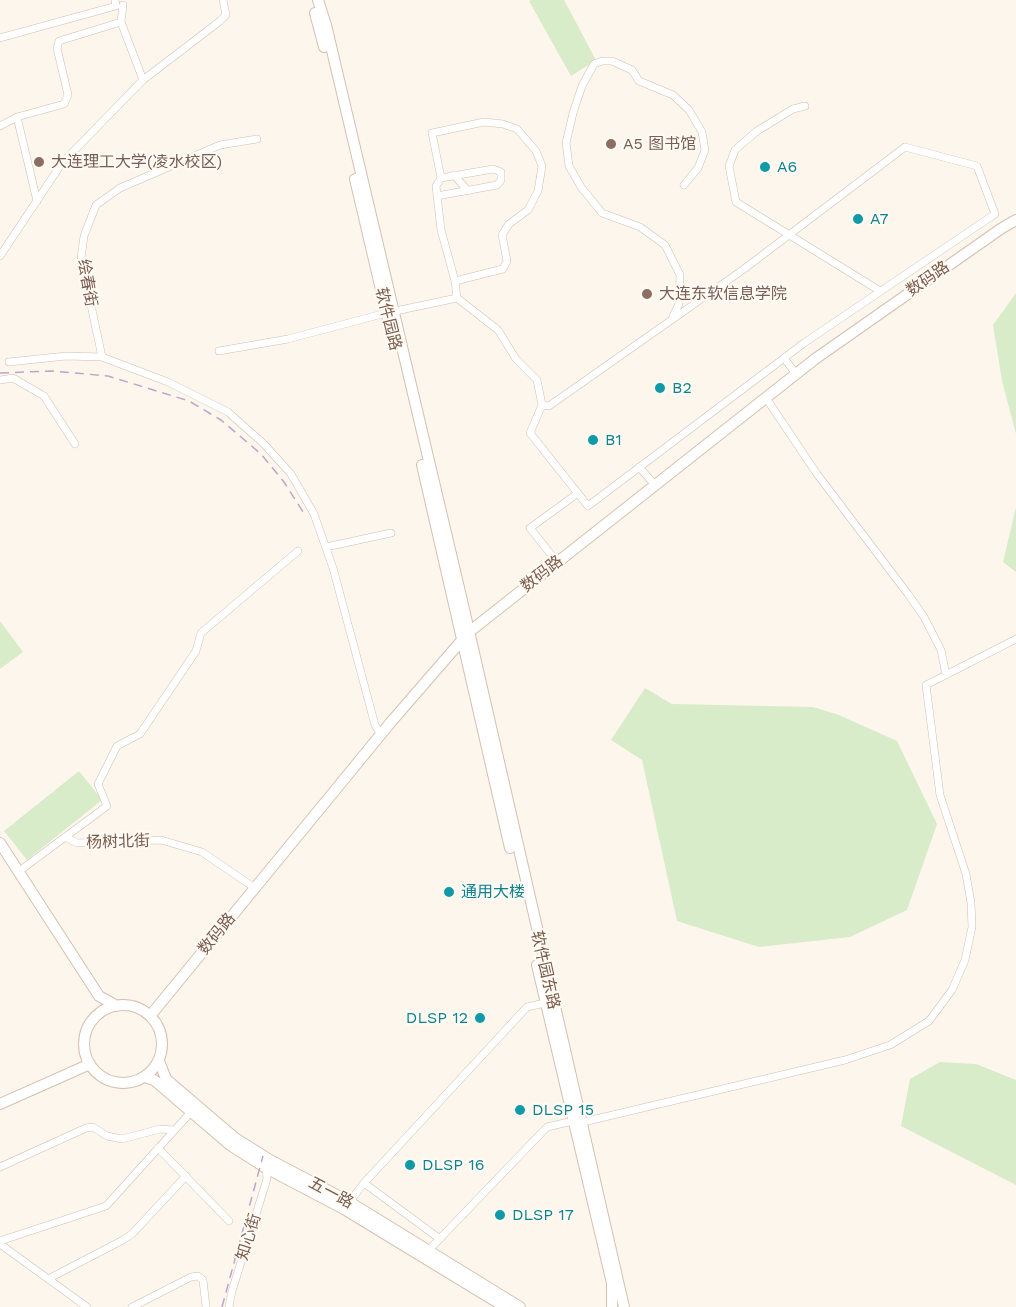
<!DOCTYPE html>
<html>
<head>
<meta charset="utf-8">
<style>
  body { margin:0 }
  canvas { display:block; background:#fdf6ec }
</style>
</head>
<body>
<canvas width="1016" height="1307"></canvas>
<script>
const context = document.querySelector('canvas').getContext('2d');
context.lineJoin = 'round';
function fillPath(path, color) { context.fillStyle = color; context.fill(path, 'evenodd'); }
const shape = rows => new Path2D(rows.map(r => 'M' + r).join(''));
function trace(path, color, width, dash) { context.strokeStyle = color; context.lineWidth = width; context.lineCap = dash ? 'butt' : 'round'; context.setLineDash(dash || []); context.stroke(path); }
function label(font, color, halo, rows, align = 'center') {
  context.font = font + ' "Work Sans","Noto Sans SC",sans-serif'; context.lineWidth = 4.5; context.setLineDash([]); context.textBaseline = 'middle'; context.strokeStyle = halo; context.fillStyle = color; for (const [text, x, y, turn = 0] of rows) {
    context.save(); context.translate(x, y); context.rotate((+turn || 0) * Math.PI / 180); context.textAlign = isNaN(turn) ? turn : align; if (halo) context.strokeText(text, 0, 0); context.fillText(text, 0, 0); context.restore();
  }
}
const green = shape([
  [531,0,564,0,596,60,571,76,529,1],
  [1016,293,1016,434,1002,381,993,325],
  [1016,507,1016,572,1003,562],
  [0,621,23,652,0,669],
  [645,688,672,704,813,707,839,715,897,741,937,824,907,910,850,937,759,947,677,921,642,760,611,740],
  [79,771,102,800,27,860,4,831],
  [940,1062,976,1064,1016,1080,1016,1185,901,1126,910,1079]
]);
const street = shape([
  [121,22,143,80],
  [0,38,116,6,115,0],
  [805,106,793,109,757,131,735,150,729,166,736,202,880,291],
  [17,117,37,201],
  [0,126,17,117,64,104,68,95,57,48,59,41,121,22,123,5],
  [905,147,977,166,995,214,804,343,588,506,530,433,542,405,549,406,744,269,905,147],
  [454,175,468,191],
  [437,196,497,185,501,180,501,172,493,169,441,178],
  [0,256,62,163,143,80,220,21,226,15,223,0],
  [455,281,503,269,507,261,502,235,509,224,528,210,538,191,542,166,536,151,517,129,503,124,484,122,432,133,441,178,436,186,441,230,455,281,457,298],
  [673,316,679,304,680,275,665,245,640,227,602,213,581,187,569,166,566,143,573,113,582,86,594,64,602,61,612,61,632,70,639,81,673,95,689,110,702,132,705,150,698,168,684,185],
  [219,351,288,339,386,313,457,298,498,330,516,359,537,380,542,405],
  [102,357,81,258,84,236,96,205,120,188,220,145,257,139],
  [784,358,796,374],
  [9,362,66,356,102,357,168,382,228,412,264,444,291,474,314,514,333,568,375,725,381,735],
  [0,380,13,378,44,396,75,444],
  [766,398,817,474,908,594,924,617,941,650,946,675],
  [639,467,655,485],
  [326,547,391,533],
  [557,562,530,528,578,493],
  [65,837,77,843,161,840,202,852,255,888],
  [18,872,107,806,98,784,117,746,140,734,196,651,201,633,298,551],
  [579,1123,845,1060,890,1045,929,1021,952,990,965,960,972,927,971,903,966,874,940,795,926,685,1016,639],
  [158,1148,229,1221],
  [0,1167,86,1128,93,1127,107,1136,122,1139,160,1129,174,1130],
  [364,1183,440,1239],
  [347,1205,364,1183,527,1007,545,1003],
  [0,1241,106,1206,191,1112],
  [0,1244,87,1307],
  [426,1253,547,1127,573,1121],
  [48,1279,123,1240,132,1234,186,1176],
  [132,1307,191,1277,198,1276,203,1280,206,1307],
  [229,1307,232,1291,267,1179,266,1168]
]);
const secondary = shape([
  [318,0,326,25,463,605,624,1307],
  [315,13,324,47],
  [355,179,394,345],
  [422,465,510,848],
  [0,843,99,996,117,1006],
  [537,965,612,1283,612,1307],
  '84 1044a39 39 0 1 1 78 0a39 39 0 1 1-78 0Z',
  [150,1016,391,722,469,632,815,359,1002,228,1016,220],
  [159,1061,166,1079,235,1138,270,1160,348,1201,520,1307],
  [145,1077,154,1080,230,1145,266,1168,344,1209,505,1307],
  [0,1104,90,1064]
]);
const rail = shape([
  [0,373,52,371,108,376,189,401,221,420,261,454,284,482,305,515],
  [222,1307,263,1156]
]);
const markers = [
  [611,144,6,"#8d6e63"],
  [39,162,6,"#8d6e63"],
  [765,167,6,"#0f9aa8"],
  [858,219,6,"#0f9aa8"],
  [647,294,6,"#8d6e63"],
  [660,388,6,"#0f9aa8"],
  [593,440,6,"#0f9aa8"],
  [449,892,6,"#0f9aa8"],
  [480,1018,6,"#0f9aa8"],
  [520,1110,6,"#0f9aa8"],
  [410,1165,6,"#0f9aa8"],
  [500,1215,6,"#0f9aa8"]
];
const educationNames = [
  ["A5 图书馆",623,144],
  ["大连理工大学(凌水校区)",51,162],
  ["大连东软信息学院",659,294]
];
const cultureNames = [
  ["A6",777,167],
  ["A7",870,219],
  ["B2",672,388],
  ["B1",605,440],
  ["通用大楼",461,892],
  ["DLSP 12",468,1018,"right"],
  ["DLSP 15",532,1110],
  ["DLSP 16",422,1165],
  ["DLSP 17",512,1215]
];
const streetNames = [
  ["数码路",928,279,-35],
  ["绘春街",87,283,80],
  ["软件园路",388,319,76],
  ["数码路",542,574,-38],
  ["杨树北街",118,842,-2],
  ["数码路",217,934,-51],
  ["软件园东路",545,970,77],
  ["五一路",331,1193,28],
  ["知心街",249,1237,-73]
];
fillPath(green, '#d8ecc9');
trace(street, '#d1beb0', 8);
trace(secondary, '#d6c0b0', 12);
trace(street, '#fff', 7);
trace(secondary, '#fff', 10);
trace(rail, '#b9a8c9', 1.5, [9, 6]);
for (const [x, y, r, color] of markers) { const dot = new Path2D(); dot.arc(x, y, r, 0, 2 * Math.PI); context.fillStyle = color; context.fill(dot); trace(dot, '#fffaf3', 2); }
label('16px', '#785e54', '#fffaf3', educationNames, 'left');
label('16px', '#0d838f', '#fffaf3', cultureNames, 'left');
label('16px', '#7a5c4d', '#fffaf3', streetNames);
</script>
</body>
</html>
